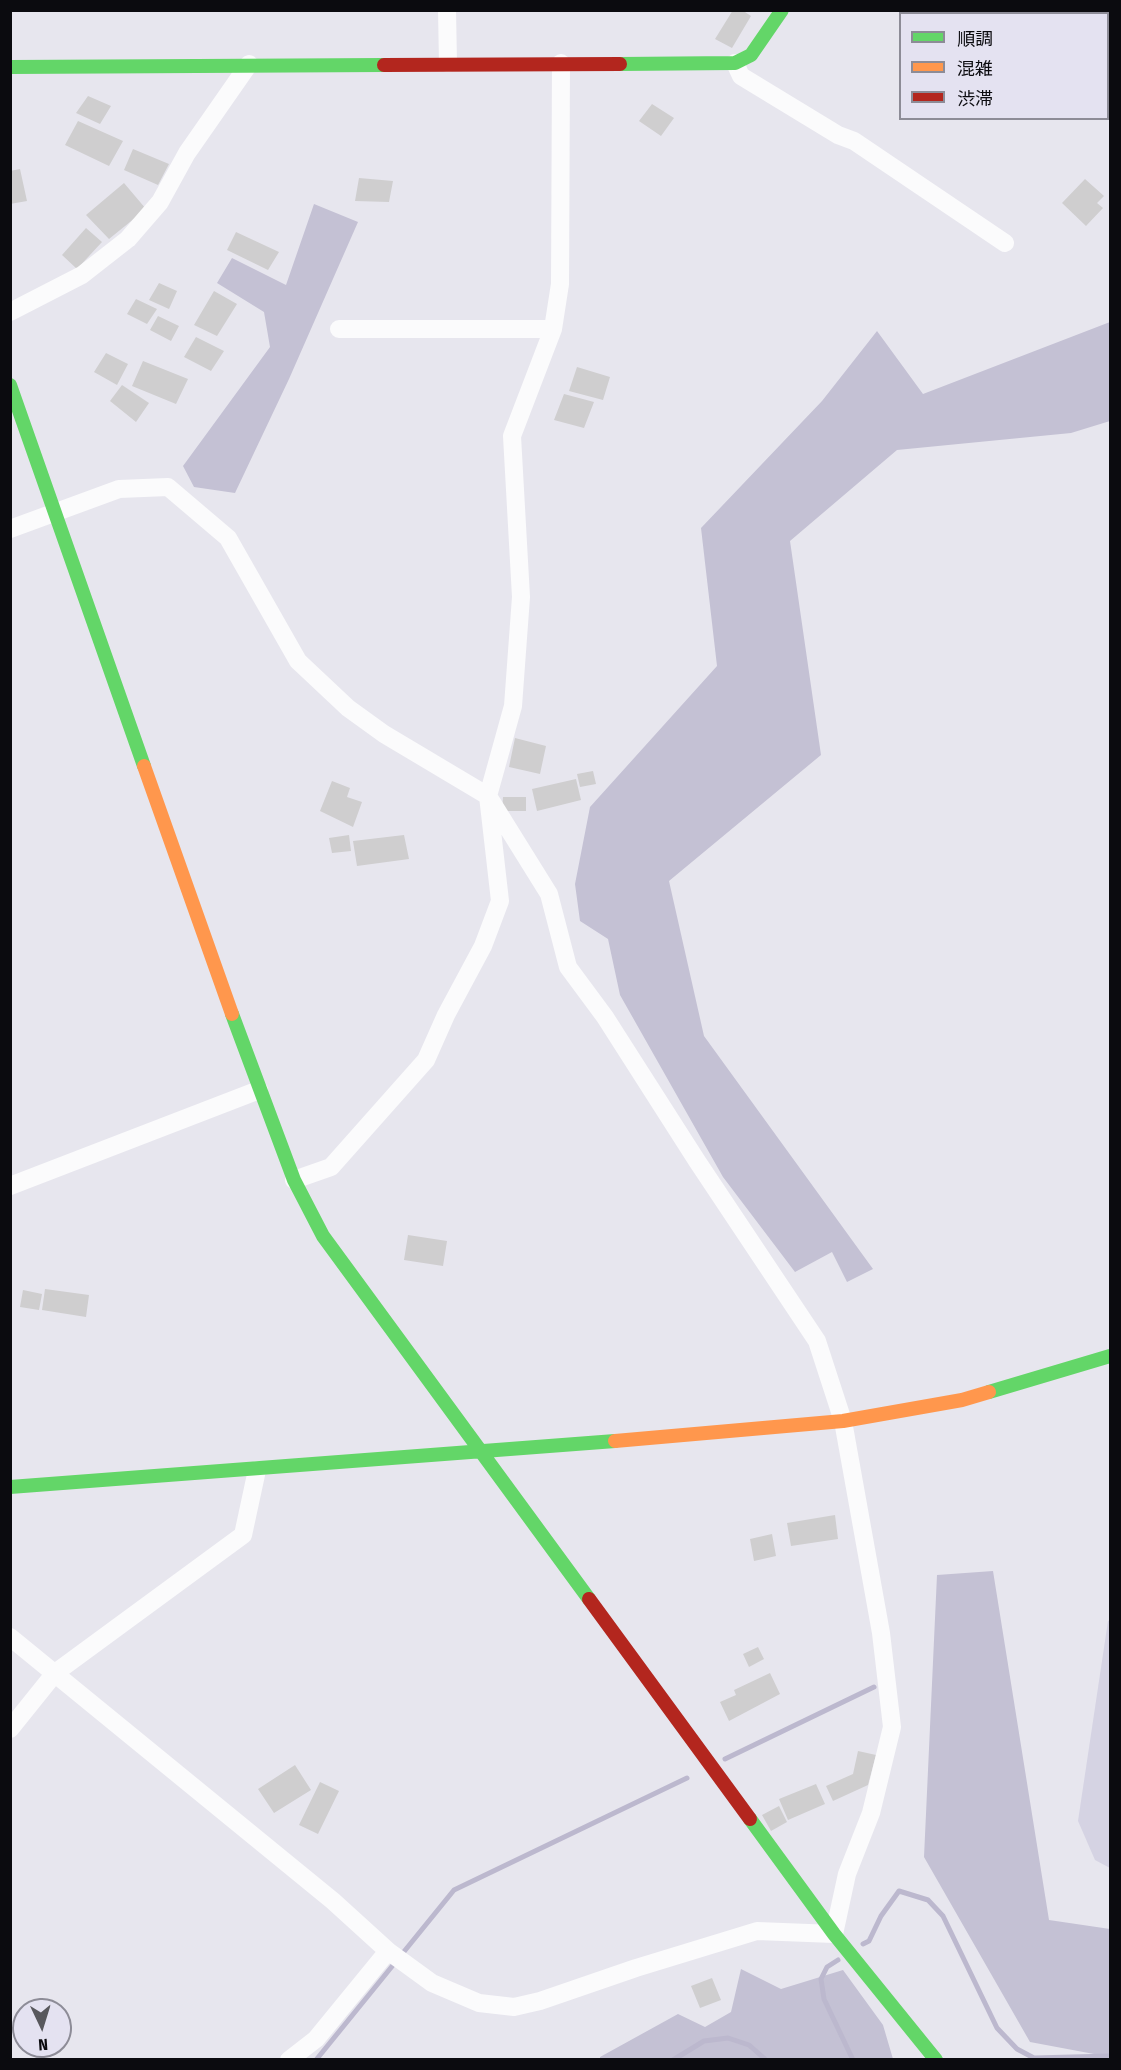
<!DOCTYPE html>
<html>
<head>
<meta charset="utf-8">
<style>
  body { margin:0 }
  #map { position:relative; width:1121px; height:2070px; overflow:hidden; background:#e7e6ee; font-family:"Fira Sans Condensed","Noto Sans JP",sans-serif }
  canvas { display:block }
  .frame { position:absolute; inset:0; border:12px solid #0b0b0f; pointer-events:none }
  .legend { position:absolute; left:899px; top:12px; width:210px; height:108px; box-sizing:border-box; background:#e4e2f1; border:2px solid #8d8c97; margin:0; padding:8px 10px; list-style:none; font-size:18px; color:#0b0b0f }
  .legend li { display:flex; align-items:center; gap:12px; height:30px }
  .legend b { width:30px; border:2px solid #8d8c97 }
  .north { position:absolute; left:12px; top:1998px; width:60px; height:60px; box-sizing:border-box; background:#e4e2f1; border:2px solid #8d8c97; border-radius:50%; rotate:176deg; font-size:16px; font-weight:700; line-height:24px; text-align:center; color:#0b0b0f }
  .north::after { content:''; display:block; margin:auto; width:21px; height:27px; background:#58585d; clip-path:polygon(50% 0,100% 100%,50% 72%,0 100%) }
</style>
</head>
<body>
<div id="map">
<canvas width="1121" height="2070"></canvas>
<div class="frame"></div>
<ul class="legend">
<li><b style="height:8px;background:#63d668"></b>順調</li>
<li><b style="height:8px;background:#ff974d"></b>混雑</li>
<li><b style="height:8px;background:#b3261e"></b>渋滞</li>
</ul>
<div class="north">N</div>
</div>
<script>
const context = document.querySelector('canvas').getContext('2d');
context.lineJoin = 'round';
function fillPath(path, color) { context.fillStyle = color; context.fill(path, 'evenodd'); }
const shape = rows => new Path2D(rows.map(r => 'M' + r).join(''));
function trace(path, color, width, dash) { context.strokeStyle = color; context.lineWidth = width; context.lineCap = dash ? 'butt' : 'round'; context.setLineDash(dash || []); context.stroke(path); }
const green = shape([
  [1110,1620,1110,1868,1095,1860,1078,1821,1108,1621]
]);
const forest = shape([
  [314,204,358,222,289,379,235,493,194,487,183,466,270,347,264,312,217,283,232,258,286,285],
  [1110,322,1110,421,1071,433,897,450,790,541,821,755,669,881,704,1036,873,1269,847,1282,832,1252,795,1272,723,1177,620,995,608,939,580,921,575,884,590,807,717,666,701,528,822,401,877,331,923,394],
  [993,1571,1049,1920,1110,1929,1110,2057,1030,2042,924,1857,937,1575],
  [741,1969,781,1989,843,1970,883,2025,893,2059,600,2059,600,2057,678,2014,705,2027,731,2012]
]);
const stream = shape([
  [725,1759,874,1687],
  [863,1944,869,1941,881,1916,899,1891,928,1900,943,1916,997,2028,1017,2049,1034,2058,1110,2056],
  [838,1960,827,1967,821,1979,824,1999,853,2060],
  [316,2060,454,1890,687,1778],
  [673,2060,704,2041,728,2038,749,2045,766,2060]
]);
const building = shape([
  [733,10,742,10,751,16,732,48,715,39],
  [88,96,111,106,100,124,76,113],
  [652,104,674,118,661,136,639,121],
  [78,121,123,141,109,166,65,145],
  [133,149,169,164,158,185,124,170],
  [20,169,27,201,10,204,10,171],
  [359,178,393,181,389,202,355,201],
  [1085,179,1104,196,1097,203,1103,208,1086,226,1062,203],
  [124,183,146,209,109,239,86,215],
  [86,228,102,242,77,269,62,255],
  [236,232,279,252,268,270,227,250],
  [159,283,177,291,169,309,149,300],
  [214,291,237,304,217,336,194,325],
  [136,299,157,309,147,324,127,314],
  [158,316,179,326,171,341,150,330],
  [196,337,224,351,211,371,184,357],
  [106,353,128,364,117,385,94,372],
  [143,361,188,379,176,404,132,386],
  [577,367,610,377,603,400,569,391],
  [122,385,149,403,136,422,110,401],
  [564,394,594,402,584,428,554,420],
  [515,738,546,746,540,774,509,767],
  [593,771,596,784,580,787,577,774],
  [576,779,581,800,537,811,532,789],
  [332,781,350,788,347,797,362,802,353,827,320,811],
  [503,797,526,797,526,811,502,811],
  [349,835,351,851,332,853,329,838],
  [404,835,409,859,357,866,353,841],
  [408,1235,447,1241,443,1266,404,1260],
  [45,1289,89,1295,86,1317,42,1310],
  [23,1290,42,1294,39,1310,20,1307],
  [835,1515,838,1539,791,1546,787,1523],
  [772,1534,776,1556,754,1561,750,1539],
  [758,1647,764,1659,749,1667,743,1654],
  [770,1673,780,1694,729,1721,720,1702,736,1695,734,1690],
  [858,1751,876,1755,868,1785,833,1801,826,1786,853,1774],
  [295,1765,311,1790,274,1813,258,1789],
  [320,1782,339,1791,318,1834,299,1825],
  [816,1784,825,1804,788,1820,779,1799],
  [779,1806,787,1822,771,1831,762,1815],
  [712,1978,721,2000,700,2008,691,1986]
]);
const street = shape([
  [447,10,448,63],
  [735,63,741,76,838,135,854,141,1005,243],
  [10,312,82,275,128,239,160,202,187,153,249,64],
  [339,329,553,329],
  [10,529,119,489,168,487,228,538,298,661,348,708,384,734,488,796,549,894,568,967,605,1017,697,1161,817,1341,843,1421,881,1633,892,1727,871,1813,847,1874,834,1934,757,1931,636,1968,540,2001,514,2007,479,2003,432,1983,388,1951,333,1901,10,1637],
  [294,1180,331,1167,426,1060,446,1015,483,946,500,901,488,796,513,706,521,597,512,436,553,329,560,284,561,63],
  [10,1186,259,1090],
  [10,1729,55,1673,243,1535,257,1470],
  [289,2060,316,2039,388,1951]
]);
const fast = shape([
  [620,64,735,63,751,55,782,10],
  [10,67,384,65],
  [10,385,144,766],
  [232,1014,294,1180,323,1236,589,1599],
  [989,1392,1110,1356],
  [10,1487,615,1441],
  [750,1819,834,1934,936,2060]
]);
const slow = shape([
  [144,766,232,1014],
  [615,1441,843,1421,962,1400,989,1392]
]);
const jam = shape([
  [384,65,620,64],
  [589,1599,750,1819]
]);
fillPath(green, '#d5d3e3');
fillPath(forest, '#c4c1d4');
trace(stream, '#bcb8ce', 5);
fillPath(building, '#cfcecf');
trace(street, '#fbfbfc', 18);
trace(fast, '#63d668', 14);
trace(slow, '#ff974d', 14);
trace(jam, '#b3261e', 14);
</script>
</body>
</html>
